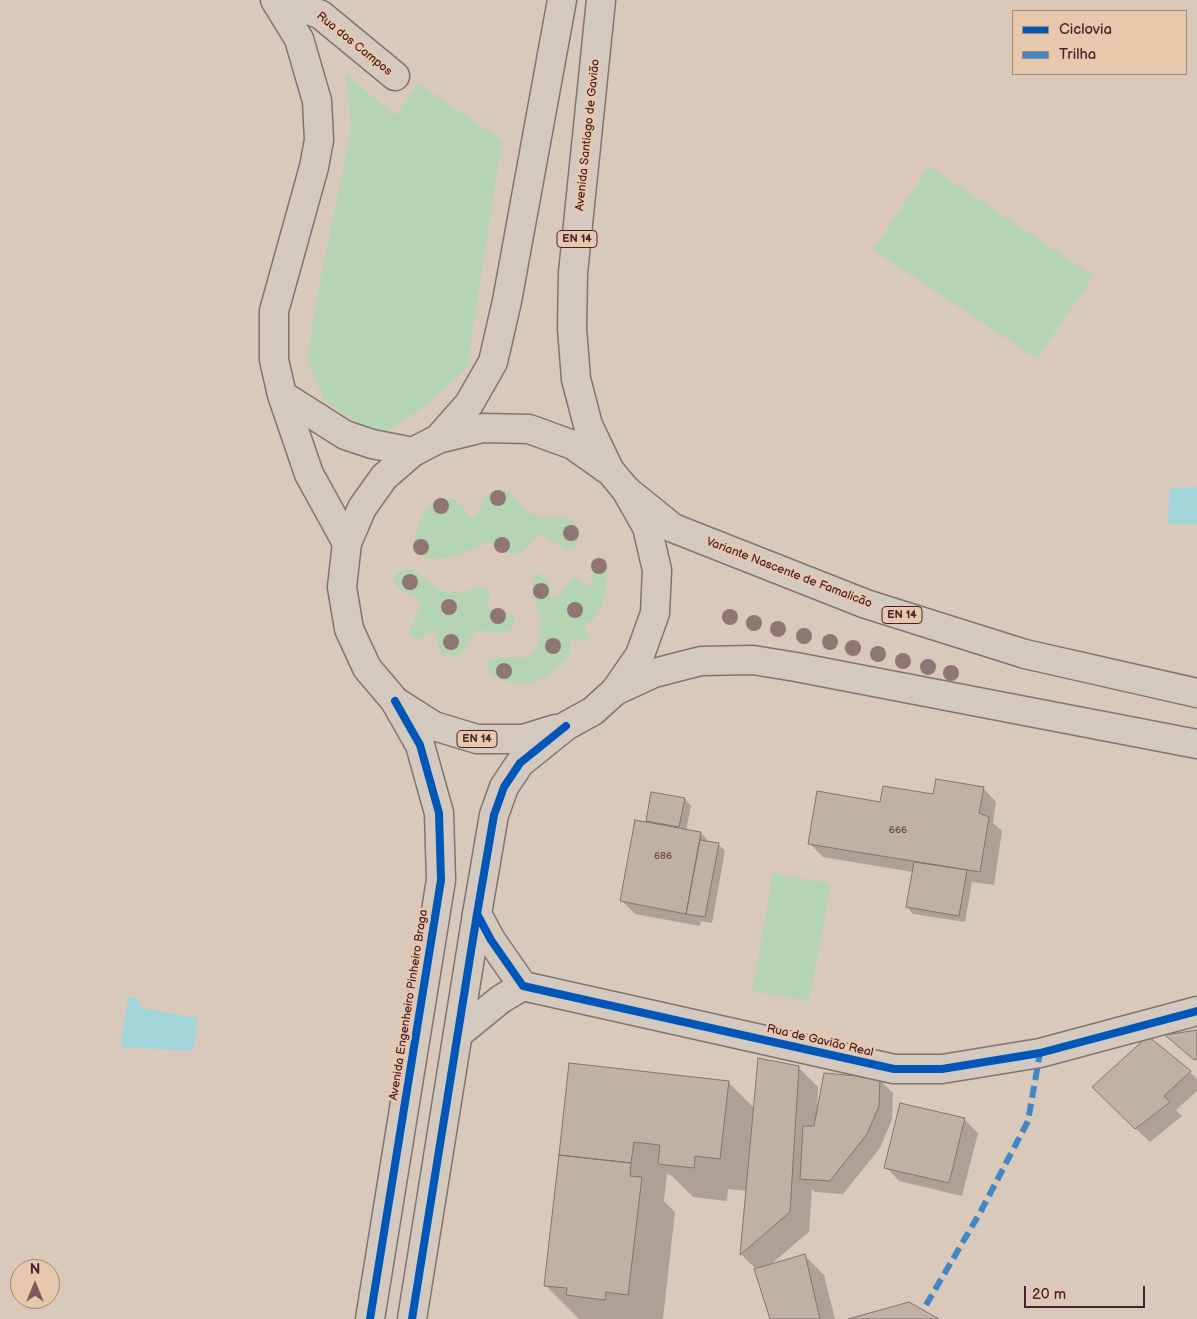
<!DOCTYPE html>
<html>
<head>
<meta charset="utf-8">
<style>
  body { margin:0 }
  #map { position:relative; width:1197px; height:1319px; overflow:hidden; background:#d9c9ba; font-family:"Balsamiq Sans",sans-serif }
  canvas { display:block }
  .legend { position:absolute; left:1012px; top:10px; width:175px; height:65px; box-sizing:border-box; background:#e6c8ad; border:1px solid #a88479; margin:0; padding:6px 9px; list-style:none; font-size:15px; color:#4a1f2b }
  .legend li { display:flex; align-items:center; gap:10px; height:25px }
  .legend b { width:25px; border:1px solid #a88479 }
  .north { position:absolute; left:10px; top:1259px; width:50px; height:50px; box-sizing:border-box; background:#e6c8ad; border:1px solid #a88479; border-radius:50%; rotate:0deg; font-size:14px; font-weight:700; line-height:20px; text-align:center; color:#4a1f2b }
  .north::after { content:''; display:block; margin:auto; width:18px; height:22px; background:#7c5a5d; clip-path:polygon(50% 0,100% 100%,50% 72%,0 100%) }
  .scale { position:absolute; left:1024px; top:1286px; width:121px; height:22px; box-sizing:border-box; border:2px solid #4a1f2b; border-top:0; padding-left:6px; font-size:15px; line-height:18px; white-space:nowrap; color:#4a1f2b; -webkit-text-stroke:4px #e6c8ad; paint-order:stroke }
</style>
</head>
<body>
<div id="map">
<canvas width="1197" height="1319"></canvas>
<ul class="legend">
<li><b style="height:6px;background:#0057b8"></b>Ciclovia</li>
<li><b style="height:6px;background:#4286c2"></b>Trilha</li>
</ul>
<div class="north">N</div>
<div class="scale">20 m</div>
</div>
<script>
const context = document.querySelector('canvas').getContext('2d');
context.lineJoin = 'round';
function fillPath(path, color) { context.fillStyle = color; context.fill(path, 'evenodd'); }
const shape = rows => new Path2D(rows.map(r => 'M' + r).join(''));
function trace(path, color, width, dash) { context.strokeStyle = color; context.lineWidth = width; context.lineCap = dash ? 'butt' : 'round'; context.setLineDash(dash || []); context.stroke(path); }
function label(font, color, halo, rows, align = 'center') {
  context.font = font + ' "Balsamiq Sans",sans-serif'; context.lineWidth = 5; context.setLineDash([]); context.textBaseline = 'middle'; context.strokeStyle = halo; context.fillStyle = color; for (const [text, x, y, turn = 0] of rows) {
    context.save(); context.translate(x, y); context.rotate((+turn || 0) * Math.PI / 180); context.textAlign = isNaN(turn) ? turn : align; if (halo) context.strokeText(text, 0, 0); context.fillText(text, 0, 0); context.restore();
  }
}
const green = shape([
  [346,74,396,116,418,83,502,140,467,368,425,406,386,432,357,424,324,400,307,358,320,281,351,129],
  [929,166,1093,276,1037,359,873,250],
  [502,490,510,492,526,510,538,517,563,517,573,521,577,527,579,536,576,547,568,550,542,535,537,537,522,552,512,554,502,552,490,543,485,542,462,554,445,558,426,559,416,552,415,535,418,525,426,508,436,500,448,498,455,500,462,506,468,515,473,517,479,513,484,498,488,494,492,491],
  [597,556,604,561,608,572,603,604,594,619,586,624,585,628,589,635,588,640,583,641,572,638,569,655,565,661,555,670,535,682,522,685,503,681,495,678,488,670,488,663,490,660,501,657,523,658,533,653,537,648,540,635,541,618,532,594,532,581,534,574,540,574,546,578,550,586,551,595,558,596,572,578,576,578,588,586,592,584,592,563,594,558],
  [405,569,415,571,441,591,446,592,468,591,480,587,487,589,491,596,487,607,491,610,510,613,515,619,514,626,507,632,496,633,480,630,476,631,468,645,461,654,452,657,444,656,439,651,436,634,433,631,426,634,420,639,413,638,409,634,410,629,421,604,413,594,403,592,395,585,393,581,397,573],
  [773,873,831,884,809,1001,752,991]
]);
const water = shape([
  [1197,487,1197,524,1167,524,1170,488],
  [128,997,137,998,142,1008,198,1018,193,1051,121,1047]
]);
const shadow = shape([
  [983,788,996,802,993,823,1002,831,994,885,972,882,965,922,913,914,907,907,913,872,823,857,809,843,881,803],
  [685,799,691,806,686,831,701,833,710,843,718,844,725,851,712,923,701,921,700,926,635,914,621,900,650,824,647,821],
  [570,1064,728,1082,755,1109,798,1067,818,1087,817,1111,879,1079,893,1093,892,1120,880,1148,843,1194,815,1192,812,1189,809,1232,770,1265,804,1255,824,1275,835,1319,771,1319,755,1268,741,1254,747,1191,728,1189,727,1201,693,1197,671,1175,667,1174,664,1201,675,1212,663,1319,579,1319,545,1285],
  [1190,1072,1197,1079,1197,1091,1176,1110,1182,1116,1150,1142,1107,1101],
  [964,1119,978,1133,962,1196,899,1181,886,1167]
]);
const building = shape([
  [936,779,984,787,979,813,989,817,980,872,808,844,817,791,880,802,883,786,933,794,936,779],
  [651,792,685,798,679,827,646,821,651,792],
  [635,820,701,832,686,914,620,901,635,820],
  [700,840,719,843,705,917,686,914,700,840],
  [914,862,967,870,959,916,906,907,914,862],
  [1197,1030,1197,1059,1194,1060,1165,1035,1197,1030],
  [1148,1036,1191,1071,1164,1096,1170,1102,1135,1129,1092,1087,1148,1036],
  [758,1058,799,1066,790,1212,740,1255,758,1058],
  [569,1063,729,1081,720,1159,695,1156,694,1168,658,1164,660,1145,634,1142,631,1163,559,1155,569,1063],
  [824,1073,880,1078,879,1106,867,1134,830,1181,800,1179,803,1126,814,1126,824,1073],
  [900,1103,965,1118,949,1183,884,1168,900,1103],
  [559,1155,631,1163,630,1176,642,1177,628,1295,606,1292,605,1300,566,1295,567,1288,544,1286,559,1155],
  [805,1254,820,1319,770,1319,754,1269,805,1254],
  [909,1302,939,1319,848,1319,909,1302]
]);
const minor = shape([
  [275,0,299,39,317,101,319,140,314,167,274,311,274,360,282,395,309,474,347,543],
  [285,0,321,15,395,76],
  [282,395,345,435,372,444,413,452],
  [477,914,491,940,523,986,894,1069,942,1069,1040,1053,1197,1011],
  [458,1034,501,999,523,986]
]);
const major = shape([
  [601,0,573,273,572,328,576,379,588,425,609,469],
  [438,439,469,404,493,362,507,301,562,0],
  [398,703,434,726,477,739,523,739,555,729],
  [370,1319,441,880,439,813,420,745,395,701,367,668,349,629,342,587,347,543,362,508,384,477,413,452,438,439,483,428,529,429,573,445,611,472,626,490,647,527,657,570,655,613,640,655,615,691,593,711,566,726,520,763,504,787,494,815,477,914,412,1319]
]);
const highway = shape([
  [626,490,673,528,866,604,1025,654,1197,693],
  [615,691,654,673,701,661,753,660,796,667,1197,744]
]);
const quiet = shape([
  [926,1305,981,1211,1028,1121,1040,1053]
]);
const cycleway = shape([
  [477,914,491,940,523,986,894,1069,942,1069,1040,1053,1197,1011],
  [370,1319,441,880,439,813,420,745,395,701],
  [412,1319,477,914,494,815,504,787,520,763,566,726]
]);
const trees = [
  [498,498],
  [441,506],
  [571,533],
  [502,545],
  [421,547],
  [599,566],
  [410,582],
  [541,591],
  [449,607],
  [575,610],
  [498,616],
  [730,617],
  [754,623],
  [778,629],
  [804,636],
  [451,642],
  [830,642],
  [553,646],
  [853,648],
  [878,654],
  [903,661],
  [928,667],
  [504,671],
  [951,673]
];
const numberNames = [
  ["666",898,830],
  ["686",663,856]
];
const shields = [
  [577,239,40],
  [902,615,40],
  [477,739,40]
];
const shieldNames = [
  ["EN 14",577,239],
  ["EN 14",902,615],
  ["EN 14",477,739]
];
const streetNames = [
  ["Rua dos Campos",354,44,39],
  ["Avenida Santiago de Gavião",588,135,-84],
  ["Variante Nascente de Famalicão",789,573,21],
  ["Avenida Engenheiro Pinheiro Braga",409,1005,-81],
  ["Rua de Gavião Real",820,1041,13]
];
fillPath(green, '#b5d4b1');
fillPath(water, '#a2d4da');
fillPath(shadow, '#0003');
fillPath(building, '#c0b2a3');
trace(building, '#83736f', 1);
trace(minor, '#83736f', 31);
trace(major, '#83736f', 31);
trace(highway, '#83736f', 31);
trace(minor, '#d4c9bf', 28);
trace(major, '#d4c9bf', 28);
trace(highway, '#d4c9bf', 28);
trace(quiet, '#4286c2', 6, [12, 6]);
trace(cycleway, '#0057b8', 8);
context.fillStyle = '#8f7672';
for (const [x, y] of trees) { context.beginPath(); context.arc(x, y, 8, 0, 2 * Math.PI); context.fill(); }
label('10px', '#69454a', null, numberNames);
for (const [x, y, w] of shields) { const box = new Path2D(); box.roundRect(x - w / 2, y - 8.5, w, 17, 4); context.fillStyle = '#e6c8ad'; context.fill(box); trace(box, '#4a1f2b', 1); }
label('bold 11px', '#4a1f2b', null, shieldNames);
label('12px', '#4a1f2b', '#e6c8ad', streetNames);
</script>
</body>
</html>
